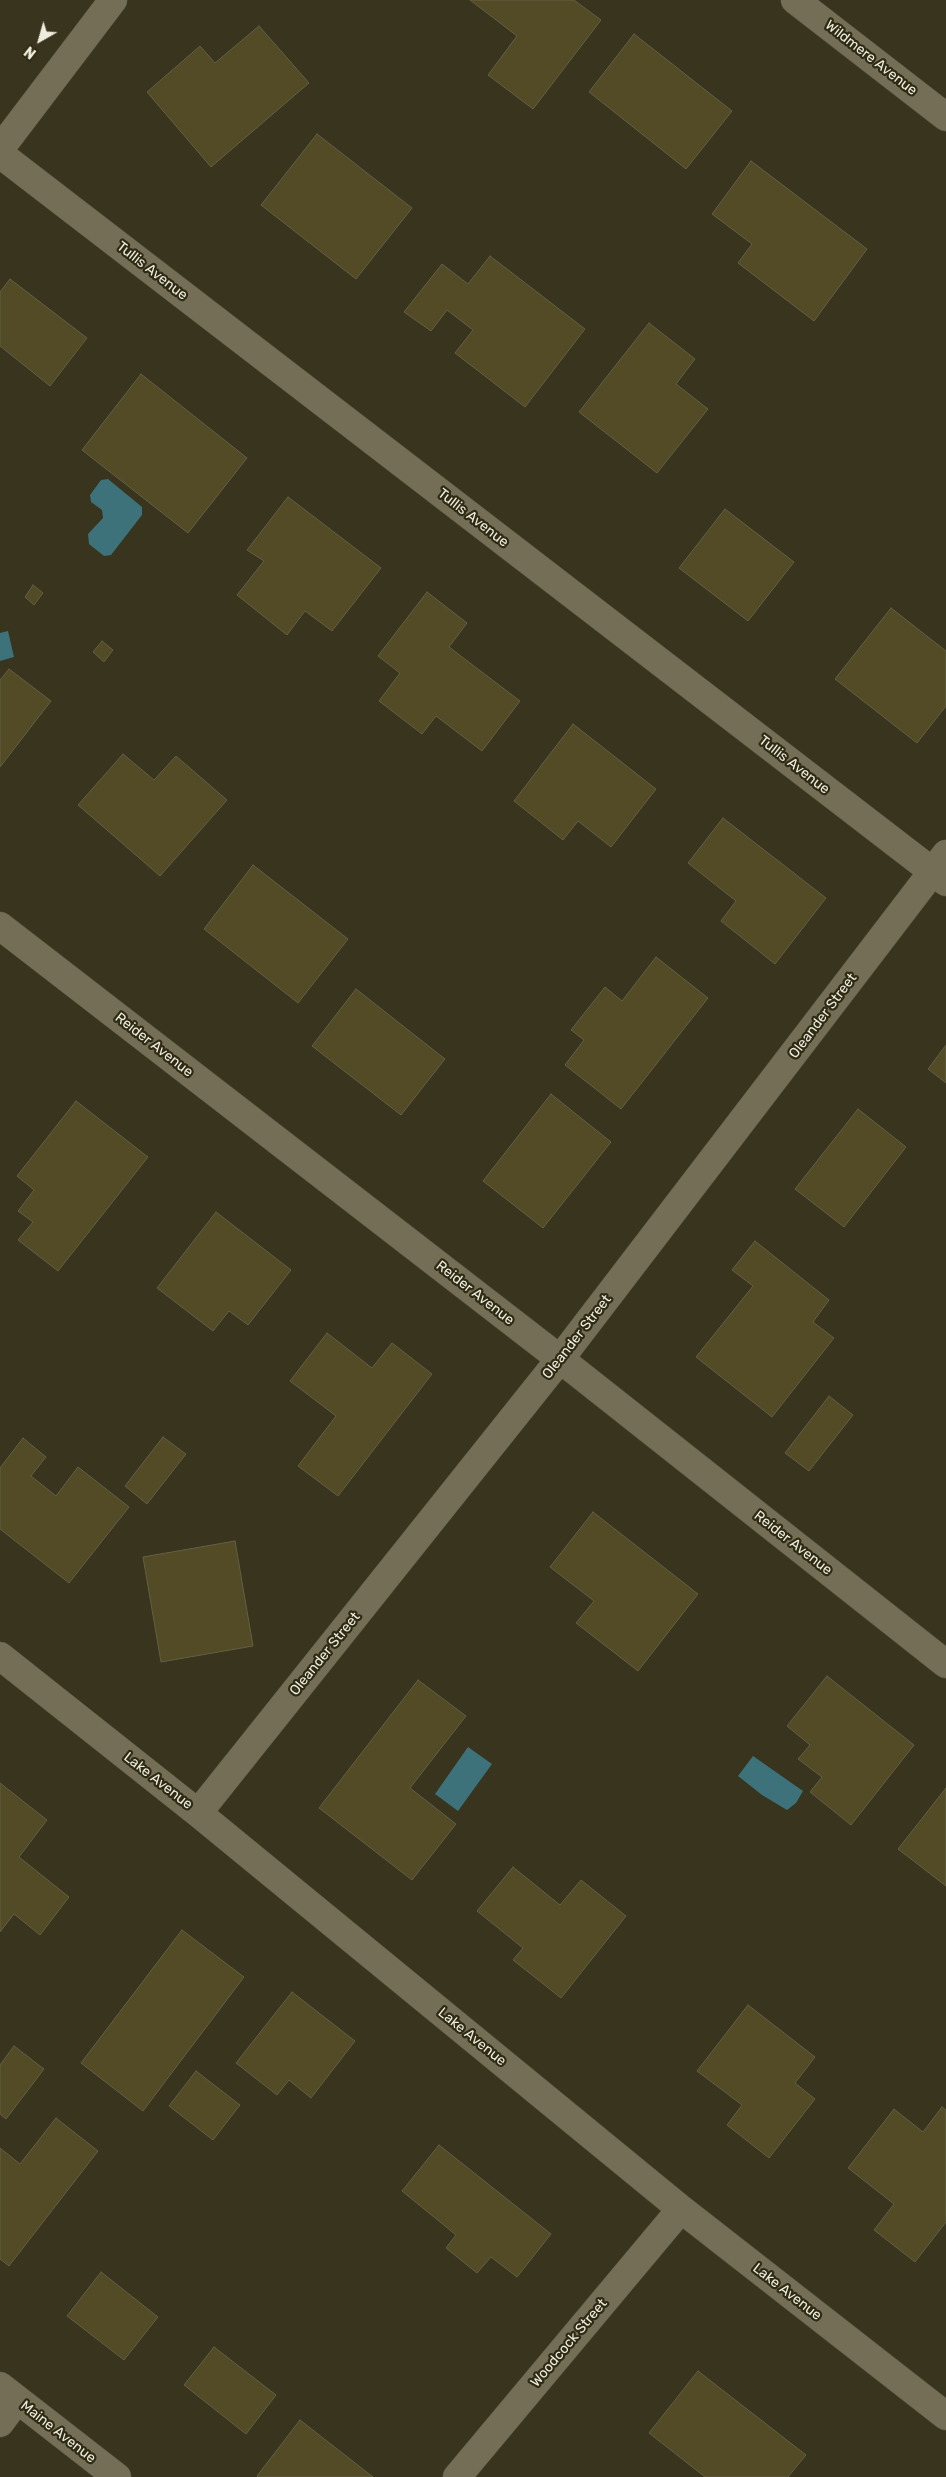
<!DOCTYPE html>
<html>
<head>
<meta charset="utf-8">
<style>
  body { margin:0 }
  #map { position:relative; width:946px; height:2477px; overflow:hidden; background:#38341d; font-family:Rubik,sans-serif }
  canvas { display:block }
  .north { position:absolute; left:15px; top:15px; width:50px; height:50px; -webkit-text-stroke:4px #2e2a13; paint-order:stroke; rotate:218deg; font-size:14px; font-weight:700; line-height:20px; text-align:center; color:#eeecdd }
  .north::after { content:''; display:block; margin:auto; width:18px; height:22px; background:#eeecdd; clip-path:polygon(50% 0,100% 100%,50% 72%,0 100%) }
</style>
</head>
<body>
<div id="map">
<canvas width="946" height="2477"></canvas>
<div class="north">N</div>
</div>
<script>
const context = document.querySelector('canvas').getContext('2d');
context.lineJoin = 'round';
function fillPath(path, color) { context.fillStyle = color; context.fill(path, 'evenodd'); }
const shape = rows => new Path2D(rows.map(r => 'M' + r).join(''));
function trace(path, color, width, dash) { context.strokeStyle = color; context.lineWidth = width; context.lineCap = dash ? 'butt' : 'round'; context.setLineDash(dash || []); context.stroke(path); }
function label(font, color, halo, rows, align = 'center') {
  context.font = font + ' Rubik,sans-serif'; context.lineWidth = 4.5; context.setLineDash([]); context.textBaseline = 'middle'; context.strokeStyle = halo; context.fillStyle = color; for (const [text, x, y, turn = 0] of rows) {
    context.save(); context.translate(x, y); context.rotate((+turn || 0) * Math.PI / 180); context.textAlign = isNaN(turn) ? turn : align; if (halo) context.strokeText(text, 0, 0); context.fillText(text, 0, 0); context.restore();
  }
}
const water = shape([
  [108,479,142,507,142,515,111,555,104,556,89,544,88,534,103,518,102,510,91,502,90,495,101,480],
  [8,631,14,657,0,661,0,633],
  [468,1747,492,1764,458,1811,435,1794],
  [753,1756,803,1791,796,1803,787,1810,762,1795,738,1776]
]);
const building = shape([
  [470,0,574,0,601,20,533,109,488,75,517,36,470,0],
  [259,26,309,83,211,167,147,92,200,46,215,63,259,26],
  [634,34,732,111,686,169,589,92,634,34],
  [317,134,412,208,356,279,261,205,317,134],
  [751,161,867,249,814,321,738,263,752,244,712,214,751,161],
  [490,256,585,329,525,407,455,353,473,330,447,310,431,331,404,312,442,264,468,284,490,256],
  [10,279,87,338,50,386,0,346,0,292,10,279],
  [649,323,695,359,676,384,708,409,657,473,579,412,649,323],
  [141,374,247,458,188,533,82,450,141,374],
  [288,497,381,568,332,631,305,611,287,635,237,595,264,561,247,550,288,497],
  [725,509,794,562,748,621,679,568,725,509],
  [33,585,43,593,34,605,25,597,33,585],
  [427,592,467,623,449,647,520,701,482,751,436,716,422,734,379,701,400,673,378,656,427,592],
  [891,608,946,651,946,706,917,743,835,679,891,608],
  [102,641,113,650,104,662,93,652,102,641],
  [9,669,51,701,0,767,0,680,9,669],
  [573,724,656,789,611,847,578,821,563,840,514,801,573,724],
  [123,754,154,780,176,756,227,800,160,876,78,805,123,754],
  [723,818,826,898,775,964,721,921,736,901,688,863,723,818],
  [253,865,348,939,298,1003,204,929,253,865],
  [656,957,708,998,621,1109,565,1065,584,1040,571,1030,605,987,622,1001,656,957],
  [356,989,445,1059,401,1115,312,1046,356,989],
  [946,1045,946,1083,928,1069,946,1045],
  [551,1094,611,1142,543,1228,483,1181,551,1094],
  [76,1101,148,1157,58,1271,18,1240,33,1222,18,1211,34,1190,17,1176,76,1101],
  [858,1109,906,1147,844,1227,795,1189,858,1109],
  [216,1212,291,1270,248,1325,229,1311,213,1331,157,1288,216,1212],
  [755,1241,829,1300,813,1322,834,1338,772,1417,696,1357,753,1286,732,1270,755,1241],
  [327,1333,372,1368,392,1343,432,1374,338,1496,298,1466,336,1416,290,1381,327,1333],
  [829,1396,853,1415,809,1471,785,1453,829,1396],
  [163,1437,186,1454,147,1504,125,1486,163,1437],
  [23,1438,46,1457,31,1476,56,1496,78,1467,129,1507,69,1583,0,1529,0,1468,23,1438],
  [593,1512,698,1594,638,1671,576,1623,594,1601,550,1567,593,1512],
  [235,1541,253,1646,161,1662,143,1557,235,1541],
  [827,1676,914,1745,851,1825,810,1792,822,1777,798,1759,810,1745,787,1726,827,1676],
  [418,1680,466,1716,410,1788,456,1824,412,1880,319,1808,418,1680],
  [0,1783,47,1820,19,1857,69,1897,40,1935,14,1914,0,1932,0,1783],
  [946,1788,946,1886,898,1849,946,1788],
  [513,1867,560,1905,581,1880,626,1916,561,1998,513,1960,523,1948,477,1911,513,1867],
  [182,1930,244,1977,143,2111,81,2063,182,1930],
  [292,1992,355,2041,311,2098,289,2080,277,2095,236,2063,292,1992],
  [748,2005,815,2057,795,2083,815,2099,769,2158,727,2125,742,2105,697,2071,748,2005],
  [14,2046,44,2069,6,2119,0,2114,0,2065,14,2046],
  [196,2071,240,2105,213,2140,169,2106,196,2071],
  [942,2107,946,2110,946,2222,915,2262,874,2230,894,2204,848,2168,894,2109,923,2132,942,2107],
  [56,2118,98,2151,9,2266,0,2259,0,2148,20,2164,56,2118],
  [439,2145,551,2234,517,2277,491,2257,477,2273,446,2248,456,2235,402,2191,439,2145],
  [101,2272,158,2317,124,2360,67,2316,101,2272],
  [214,2347,276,2395,246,2434,184,2385,214,2347],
  [698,2371,806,2455,788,2477,705,2477,649,2433,698,2371],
  [300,2420,373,2477,258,2477,257,2476,300,2420]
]);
const minor = shape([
  [795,0,946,117],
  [0,149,113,0],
  [0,154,946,882],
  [0,926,560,1359,946,1664],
  [0,1656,198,1813,681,2209,946,2416],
  [198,1813,560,1359,946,854],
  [0,2386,117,2477],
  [0,2423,17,2400],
  [457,2477,681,2209]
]);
const streetNames = [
  ["Wildmere Avenue",871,58,38],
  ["Tullis Avenue",152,271,38],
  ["Tullis Avenue",473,518,38],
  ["Tullis Avenue",794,765,38],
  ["Oleander Street",823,1016,-53],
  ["Reider Avenue",154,1045,38],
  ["Reider Avenue",475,1293,38],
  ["Oleander Street",577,1337,-52],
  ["Reider Avenue",793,1543,38],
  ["Oleander Street",325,1654,-51],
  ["Lake Avenue",158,1781,38],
  ["Lake Avenue",472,2037,39],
  ["Lake Avenue",787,2292,38],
  ["Woodcock Street",569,2343,-50],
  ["Maine Avenue",58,2432,38]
];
fillPath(water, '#3e727a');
fillPath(building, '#524b25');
trace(building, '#645f46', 1);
trace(minor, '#56523d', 29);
trace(minor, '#736e55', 28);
label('14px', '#eeecdd', '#2e2a13', streetNames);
</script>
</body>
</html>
